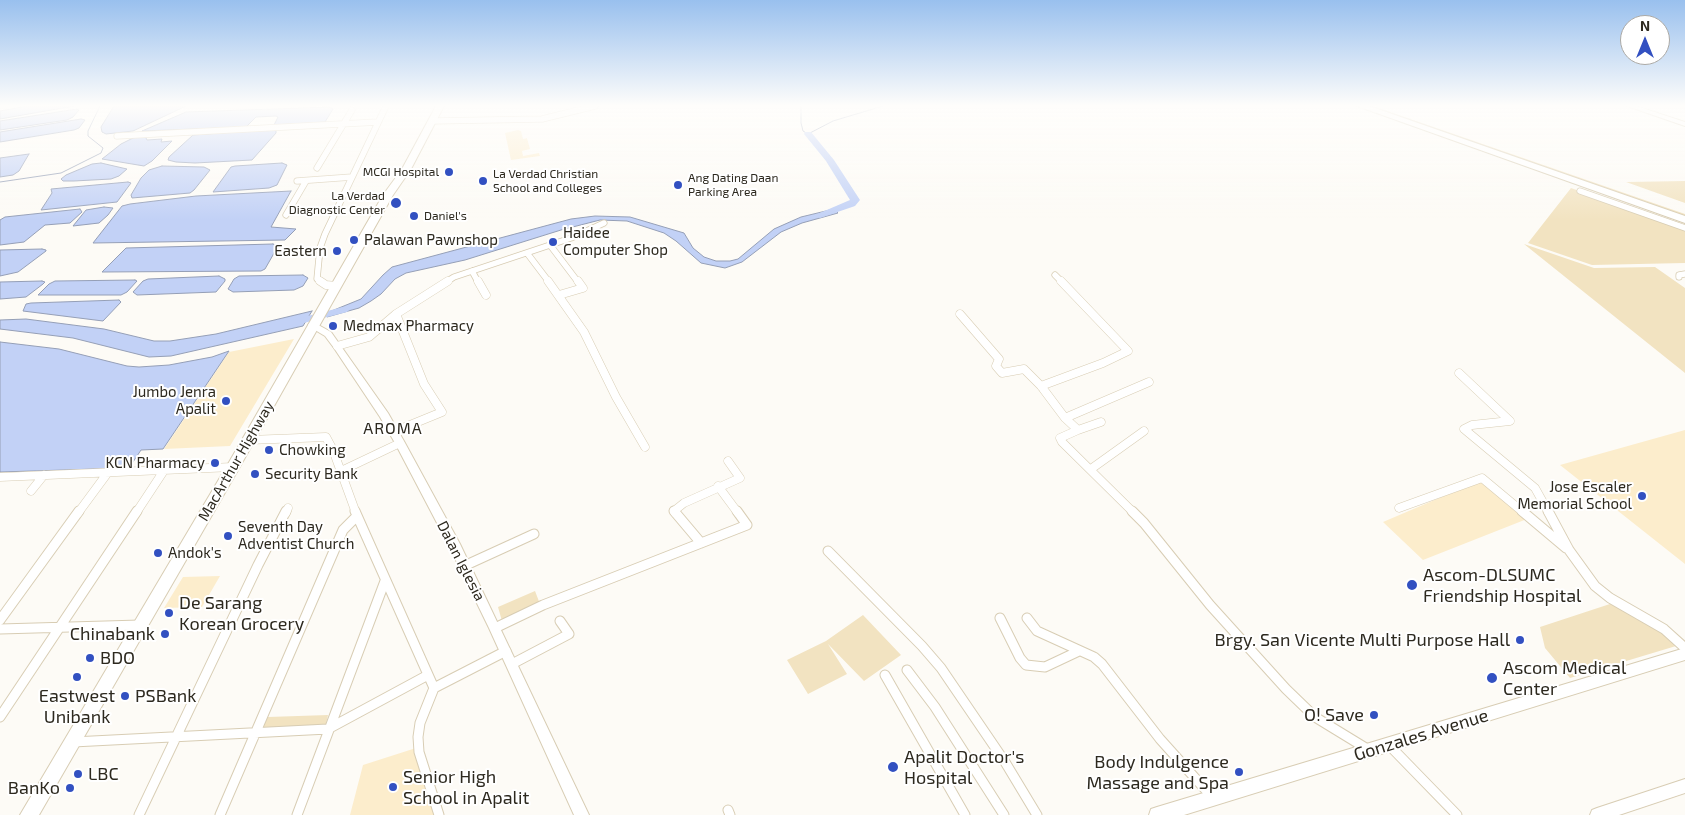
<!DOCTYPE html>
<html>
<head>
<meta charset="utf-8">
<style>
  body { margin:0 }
  #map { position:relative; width:1685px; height:815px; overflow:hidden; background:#fdfbf6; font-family:"Exo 2",sans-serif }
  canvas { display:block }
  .north { position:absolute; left:1620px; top:15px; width:50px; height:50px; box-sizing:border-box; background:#fff; border:1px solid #aba9a5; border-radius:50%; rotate:0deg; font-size:14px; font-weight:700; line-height:20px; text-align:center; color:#2d291f }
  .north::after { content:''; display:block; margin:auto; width:18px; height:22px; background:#3250c1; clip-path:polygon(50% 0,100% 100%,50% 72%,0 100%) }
</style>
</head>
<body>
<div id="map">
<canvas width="1685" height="815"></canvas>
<div class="north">N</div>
</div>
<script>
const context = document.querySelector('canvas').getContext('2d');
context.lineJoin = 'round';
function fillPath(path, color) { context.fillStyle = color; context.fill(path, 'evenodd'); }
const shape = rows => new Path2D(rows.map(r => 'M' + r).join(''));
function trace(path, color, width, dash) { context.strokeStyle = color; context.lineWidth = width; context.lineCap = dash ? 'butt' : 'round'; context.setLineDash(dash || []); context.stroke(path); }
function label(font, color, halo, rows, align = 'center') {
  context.font = font + ' "Exo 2",sans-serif'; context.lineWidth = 4; context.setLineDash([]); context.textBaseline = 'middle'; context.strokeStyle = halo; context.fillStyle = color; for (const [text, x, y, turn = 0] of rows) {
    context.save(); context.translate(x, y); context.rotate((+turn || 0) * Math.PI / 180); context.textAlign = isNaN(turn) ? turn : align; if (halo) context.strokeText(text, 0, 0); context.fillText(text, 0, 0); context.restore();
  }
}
const built = shape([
  [518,130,521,131,523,139,527,138,530,149,522,151,523,156,539,153,540,156,511,160,505,133],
  [294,339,230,446,164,449,229,352],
  [1685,430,1685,564,1560,465],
  [1479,481,1527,519,1423,560,1383,522],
  [220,576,202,607,164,608,183,577],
  [416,748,437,815,350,815,363,765]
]);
const green = shape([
  [1367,106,1373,106,1685,214,1685,217],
  [1685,181,1685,203,1626,182],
  [1571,188,1685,228,1685,263,1592,265,1528,243],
  [1524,244,1594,268,1655,267,1685,288,1685,373],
  [535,591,540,604,502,621,498,607],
  [1613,603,1658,629,1676,646,1570,678,1545,648,1540,627],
  [863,615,901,655,864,681,828,644,847,674,808,694,787,660,826,641],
  [328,715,325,729,263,732,262,722,268,717]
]);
const water = shape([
  [27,106,74,106,0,119,0,111,27,106],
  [114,106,186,106,133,131,106,134,102,132,101,127,114,106],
  [329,107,333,109,325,122,274,125,278,117,276,116,256,117,246,127,142,131,186,112,329,107],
  [77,109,79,110,73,117,67,120,0,130,0,121,77,109],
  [81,119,85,120,79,128,74,130,0,142,0,132,81,119],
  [274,129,276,131,276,133,252,160,195,163,176,162,168,160,169,157,193,135,274,129],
  [145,136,147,140,162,139,161,142,172,141,152,161,144,166,102,159,121,144,135,137,145,136],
  [29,154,19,171,13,175,0,177,0,158,29,154],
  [101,163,127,169,119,176,111,179,74,181,63,181,61,179,66,175,92,164,101,163],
  [282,163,287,165,277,185,269,188,213,192,231,167,235,166,282,163],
  [162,166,204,167,210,170,194,190,190,193,132,198,131,195,141,178,149,170,162,166],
  [128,182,131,183,117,202,41,210,52,193,51,189,128,182],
  [291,191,271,227,296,229,285,240,93,243,122,206,130,204,196,196,291,191],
  [104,207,113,208,108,215,99,223,73,226,86,210,104,207],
  [80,209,82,212,70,223,45,225,24,242,0,245,0,220,5,217,80,209],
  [834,209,838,213,802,223,781,232,742,262,725,268,701,263,676,241,664,233,627,221,600,220,561,230,465,260,406,273,395,279,381,294,371,301,359,308,327,317,329,312,361,299,383,275,392,267,571,219,595,216,630,217,684,233,693,248,704,257,716,261,730,261,738,259,774,229,801,217,834,209],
  [273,244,277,246,273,255,265,269,261,271,102,272,126,248,273,244],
  [42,249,46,250,46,251,18,272,0,276,0,250,42,249],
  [303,275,308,278,303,286,294,290,233,292,228,289,234,279,239,276,303,275],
  [219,276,225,279,225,281,216,292,137,295,133,292,143,281,148,279,219,276],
  [135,280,137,281,127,292,121,295,38,295,49,284,55,281,135,280],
  [42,281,45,282,43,284,26,297,0,299,0,282,42,281],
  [119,300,121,302,103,321,23,311,26,304,31,303,119,300],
  [312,311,303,326,171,356,149,357,73,338,0,329,0,320,26,319,104,329,154,341,170,341,216,334,312,311],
  [0,342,59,349,127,366,139,367,169,365,212,357,229,351,163,449,141,450,129,468,0,472,0,342]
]);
const stream = shape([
  [801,106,801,123,803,131,808,134,833,121,883,106],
  [0,182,61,173,101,153,103,148,88,136,88,131,100,106]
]);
const river = shape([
  [805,132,811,132,834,160,860,200,855,206,820,218,815,215,850,200,826,161,804,134,805,132],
  [343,307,349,310,347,312,292,326,286,323,288,321,343,307]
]);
const minorFar2 = shape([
  [432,121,542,119,595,106],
  [117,136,378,122],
  [317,168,352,110],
  [297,181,352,177],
  [1580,191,1685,228],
  [286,215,306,181],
  [550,245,578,282],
  [527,253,549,282],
  [472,271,478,282],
  [1055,275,1062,282],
  [1679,277,1679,275,1685,274],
  [322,282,317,279,320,248,325,234,386,106],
  [446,282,454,277,571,238,604,223]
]);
const minorFar1 = shape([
  [320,281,326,285,336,286],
  [478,281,486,295],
  [548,281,584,332,616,397,645,447],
  [559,295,583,288,578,281],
  [960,314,999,359,996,366,1002,373,1024,369,1041,386,1065,418,1078,430,1060,438,1062,442,1134,513],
  [337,346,369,337,396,314,448,281],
  [1459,373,1510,421,1472,425,1464,429,1535,488,1549,513],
  [1041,386,1103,363,1128,351,1061,281],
  [1065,418,1149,382],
  [1078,430,1101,422],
  [393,432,442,412,424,384,396,314],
  [249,440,326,437,333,450,356,513],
  [1091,469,1144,431],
  [341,471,400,443],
  [0,477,233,467],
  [718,486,738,513],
  [31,491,44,475],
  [1399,508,1482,478,1524,513],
  [78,513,109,471],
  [136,513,165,469],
  [286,513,288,508],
  [675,513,674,511,684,503,740,478,728,461]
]);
const minor = shape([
  [355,511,434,688,420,723,418,737,419,752,439,815],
  [674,511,701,543],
  [1132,511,1144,523,1210,605,1286,689,1315,717,1369,750],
  [1522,511,1566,548],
  [1548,511,1569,550,1595,586,1610,598,1664,629,1685,648],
  [828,551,922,646,941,668,1005,762,1037,815],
  [464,566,534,534],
  [1000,618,1020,658,1026,665,1045,667,1079,651],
  [1027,618,1037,631,1094,657,1102,664,1160,739,1213,798],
  [0,620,79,511],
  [495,628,543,605,747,525,737,511],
  [0,629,140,625],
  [512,664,569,634,560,621],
  [907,670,935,707,1004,815],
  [885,675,965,815],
  [434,688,506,651],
  [0,717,137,511],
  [73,742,328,729,428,675],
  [1388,744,1457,815],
  [728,810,730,815],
  [139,815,258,565,286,511],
  [220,815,343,530,357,516],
  [297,815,385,581]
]);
const tertiary = shape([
  [1627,106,1636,106,1685,122,1685,126,1627,106],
  [313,322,331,332,388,413,405,443,460,544,589,815,574,815,489,628,448,544,395,443,380,417,334,348,325,336,310,327,308,325,310,323,313,322],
  [1685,779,1685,793,1619,815,1590,815,1592,810,1597,808,1685,779]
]);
const secondary = shape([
  [1685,648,1685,660,1184,815,1149,815,1151,809,1157,807,1685,648]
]);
const trunk = shape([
  [436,106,444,106,411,169,393,195,238,470,39,815,20,815,228,464,383,195,402,169,436,106]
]);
const motorway = shape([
  [1357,106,1369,106,1685,216,1685,223,1357,106]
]);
const markers = [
  [449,172,5,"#3250c1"],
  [483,181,5,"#3250c1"],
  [678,185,5,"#3250c1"],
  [396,203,6,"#3250c1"],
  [414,216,5,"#3250c1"],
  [354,240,5,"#3250c1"],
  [553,242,5,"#3250c1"],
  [337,251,5,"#3250c1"],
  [333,326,5,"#3250c1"],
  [226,401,5,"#3250c1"],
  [269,450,5,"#3250c1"],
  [215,463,5,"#3250c1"],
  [255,474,5,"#3250c1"],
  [1642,496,5,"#3250c1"],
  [228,536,5,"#3250c1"],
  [158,553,5,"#3250c1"],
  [1412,585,6,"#3250c1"],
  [169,613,5,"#3250c1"],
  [165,634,5,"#3250c1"],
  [1520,640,5,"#3250c1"],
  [90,658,5,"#3250c1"],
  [77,677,5,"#3250c1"],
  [1492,678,6,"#3250c1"],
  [125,696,5,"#3250c1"],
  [1374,715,5,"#3250c1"],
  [893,767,6,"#3250c1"],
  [1239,772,5,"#3250c1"],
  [78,774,5,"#3250c1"],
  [393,787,5,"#3250c1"],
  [70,788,5,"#3250c1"]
];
const farPoinames = [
  ["MCGI Hospital",439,172,"right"],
  ["La Verdad Christian",493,174],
  ["School and Colleges",493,188],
  ["Ang Dating Daan",688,178],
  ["Parking Area",688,192],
  ["La Verdad",385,196,"right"],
  ["Diagnostic Center",385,210,"right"],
  ["Daniel's",424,216]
];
const poiNames = [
  ["Haidee",563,233],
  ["Computer Shop",563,250],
  ["Palawan Pawnshop",364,240],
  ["Eastern",327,251,"right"],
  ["Medmax Pharmacy",343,326],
  ["Jumbo Jenra",216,392,"right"],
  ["Apalit",216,409,"right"],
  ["Chowking",279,450],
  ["KCN Pharmacy",205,463,"right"],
  ["Security Bank",265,474],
  ["Jose Escaler",1632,487,"right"],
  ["Memorial School",1632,504,"right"],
  ["Seventh Day",238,527],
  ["Adventist Church",238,544],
  ["Andok's",168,553]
];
const streetNames = [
  ["MacArthur Highway",236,461,-60],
  ["Dalan Iglesia",461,561,63]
];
const neighbourhoodNames = [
  ["AROMA",393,429]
];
const nearPoinames = [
  ["Ascom-DLSUMC",1423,575],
  ["Friendship Hospital",1423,596],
  ["De Sarang",179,603],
  ["Korean Grocery",179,624],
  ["Chinabank",155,634,"right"],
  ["Brgy. San Vicente Multi Purpose Hall",1510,640,"right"],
  ["BDO",100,658],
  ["Ascom Medical",1503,668],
  ["Center",1503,689],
  ["Eastwest",77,696,"center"],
  ["Unibank",77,717,"center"],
  ["PSBank",135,696],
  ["O! Save",1364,715,"right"],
  ["Apalit Doctor's",904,757],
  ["Hospital",904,778],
  ["Body Indulgence",1229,762,"right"],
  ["Massage and Spa",1229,783,"right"],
  ["LBC",88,774],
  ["Senior High",403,777],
  ["School in Apalit",403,798],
  ["BanKo",60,788,"right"]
];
const nearStreetnames = [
  ["Gonzales Avenue",1421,735,-17]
];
fillPath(built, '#fcedcc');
fillPath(green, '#f2e3c1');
fillPath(water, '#c2d1f6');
trace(water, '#959fb6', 1);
trace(stream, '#959fb6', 1);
fillPath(river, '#c2d1f6');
trace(minorFar2, '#d8cdb4', 7);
trace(minorFar1, '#d8cdb4', 9);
trace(minor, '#d8cdb4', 11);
trace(tertiary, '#d8cdb4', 2);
trace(secondary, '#d8cdb4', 2);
trace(trunk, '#d8cdb4', 2);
trace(motorway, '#d8cdb4', 2);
trace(minorFar2, '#fff', 5.5);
trace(minorFar1, '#fff', 8);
trace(minor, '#fff', 9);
fillPath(tertiary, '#fff');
fillPath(secondary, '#fff');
fillPath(trunk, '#fff');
fillPath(motorway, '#fff');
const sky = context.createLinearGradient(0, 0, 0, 220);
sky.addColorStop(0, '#99c0ee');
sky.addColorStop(0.48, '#fefdfb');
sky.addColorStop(1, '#fefdfb00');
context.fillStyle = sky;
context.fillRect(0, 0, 1685, 220);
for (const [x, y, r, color] of markers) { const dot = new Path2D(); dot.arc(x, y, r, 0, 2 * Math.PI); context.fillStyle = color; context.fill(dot); trace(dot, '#fff', 2); }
label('12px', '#2d291f', '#fff', farPoinames, 'left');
label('15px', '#2d291f', '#fff', poiNames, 'left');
label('15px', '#2d291f', '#fff', streetNames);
context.letterSpacing = '1px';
label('16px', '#2d291f', '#fff', neighbourhoodNames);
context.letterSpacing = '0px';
label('18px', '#2d291f', '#fff', nearPoinames, 'left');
label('18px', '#2d291f', '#fff', nearStreetnames);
</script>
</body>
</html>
